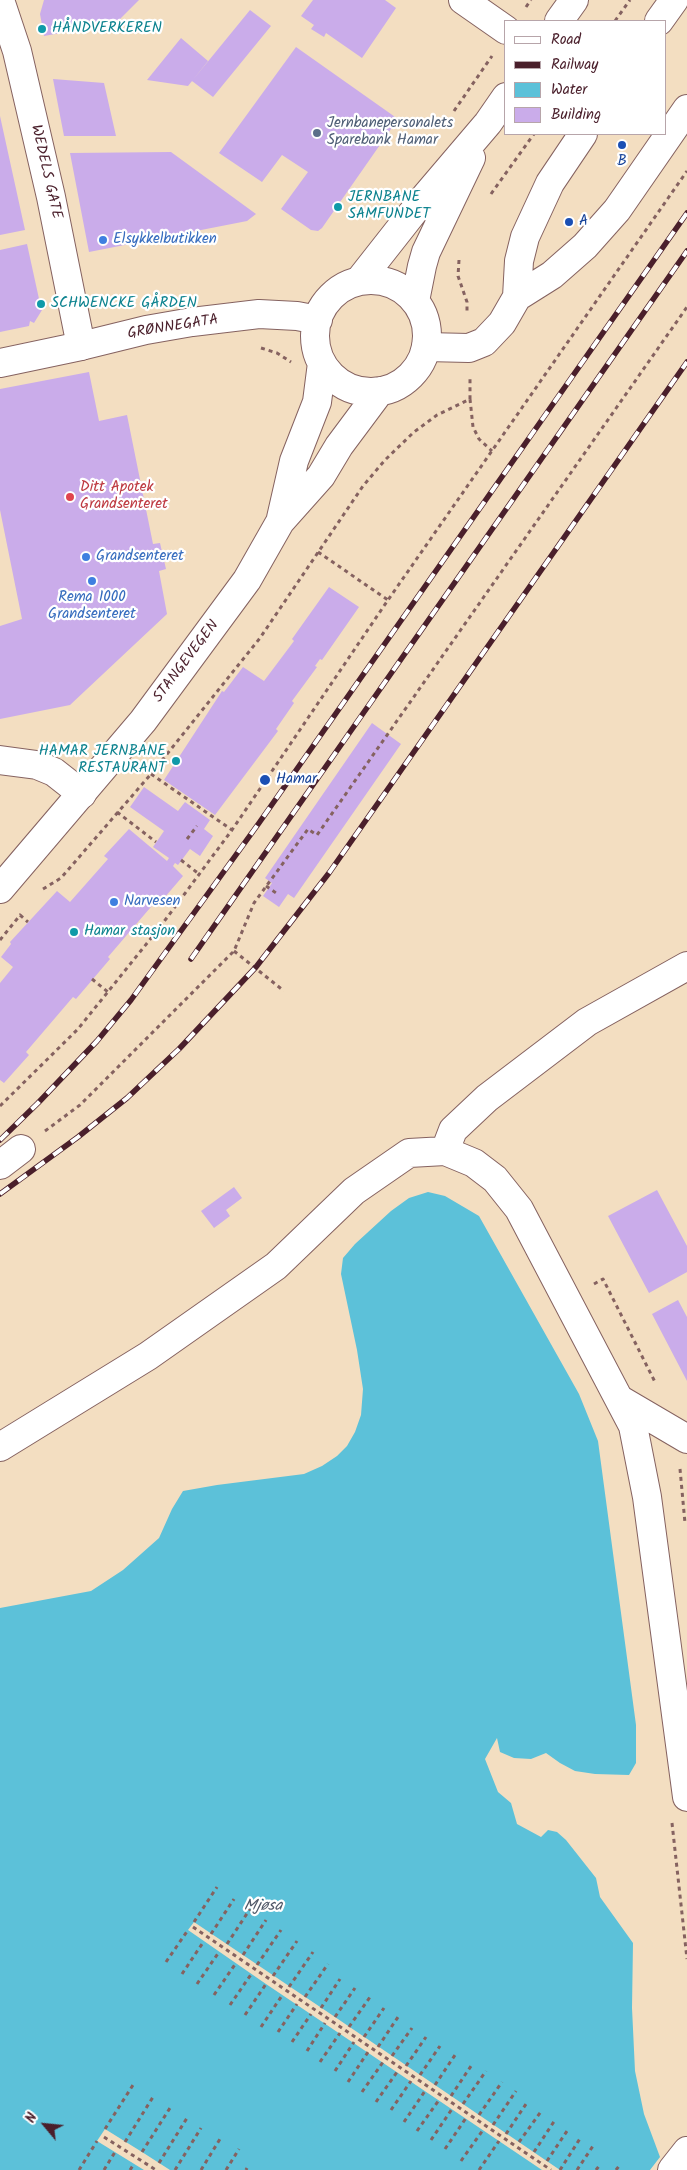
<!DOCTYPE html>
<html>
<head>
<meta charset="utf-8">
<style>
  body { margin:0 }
  #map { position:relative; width:687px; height:2170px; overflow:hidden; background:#f3dec1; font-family:Kalam,sans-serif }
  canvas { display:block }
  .legend { position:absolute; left:504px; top:20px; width:162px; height:115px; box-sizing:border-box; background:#fff; border:1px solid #b7a5aa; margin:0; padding:6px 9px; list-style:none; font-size:15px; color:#4a1f2b }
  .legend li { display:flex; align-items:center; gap:10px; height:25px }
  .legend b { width:25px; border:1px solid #b7a5aa }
  .north { position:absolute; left:20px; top:2100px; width:50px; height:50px; -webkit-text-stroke:4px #fff; paint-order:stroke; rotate:298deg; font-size:14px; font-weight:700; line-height:20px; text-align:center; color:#4a1f2b }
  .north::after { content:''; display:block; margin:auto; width:18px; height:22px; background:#4a1f2b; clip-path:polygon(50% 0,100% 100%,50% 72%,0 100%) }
</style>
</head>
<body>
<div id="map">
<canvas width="687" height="2170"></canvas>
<ul class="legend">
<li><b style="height:6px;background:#fff"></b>Road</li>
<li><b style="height:6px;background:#4a1f2b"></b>Railway</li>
<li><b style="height:14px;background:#5cc1d9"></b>Water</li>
<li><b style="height:14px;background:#caacea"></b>Building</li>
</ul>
<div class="north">N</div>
</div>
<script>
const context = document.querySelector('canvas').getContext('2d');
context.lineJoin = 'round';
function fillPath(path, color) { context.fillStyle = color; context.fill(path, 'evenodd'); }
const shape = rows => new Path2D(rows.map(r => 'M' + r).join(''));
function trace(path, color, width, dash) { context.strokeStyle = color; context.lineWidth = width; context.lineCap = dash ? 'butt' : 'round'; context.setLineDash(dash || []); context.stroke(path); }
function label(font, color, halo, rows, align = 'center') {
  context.font = font + ' Kalam,sans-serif'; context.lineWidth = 4.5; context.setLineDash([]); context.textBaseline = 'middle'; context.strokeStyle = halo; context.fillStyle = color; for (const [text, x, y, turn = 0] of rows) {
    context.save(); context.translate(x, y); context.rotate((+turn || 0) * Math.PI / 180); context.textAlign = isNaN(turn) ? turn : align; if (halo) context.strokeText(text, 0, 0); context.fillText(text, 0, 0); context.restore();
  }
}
const water = shape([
  [428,1192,445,1196,479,1216,579,1394,598,1441,636,1725,636,1763,629,1775,595,1774,575,1771,560,1763,546,1753,531,1759,514,1758,500,1752,497,1738,485,1759,498,1792,511,1803,517,1824,541,1837,548,1830,557,1832,566,1840,596,1878,600,1897,633,1943,632,2008,635,2071,644,2114,660,2157,650,2170,0,2170,0,1608,91,1591,123,1570,159,1538,172,1509,183,1491,217,1485,304,1474,322,1466,337,1456,347,1446,355,1432,361,1415,363,1389,357,1350,341,1274,343,1258,355,1244,391,1211,409,1198]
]);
const pier = shape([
  [194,1922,335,2017,560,2170,542,2170,266,1984,188,1930],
  [105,2129,142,2152,170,2170,144,2170,97,2141]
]);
const building = shape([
  [44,0,139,0,106,33,97,24,94,27,44,36,40,14],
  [313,0,385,0,396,8,362,58,326,33,324,37,311,29,314,25,301,16],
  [250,10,271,26,213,97,192,81],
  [181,38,208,61,188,86,147,80],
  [296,47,398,119,322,228,318,231,311,230,281,209,308,172,282,155,262,182,219,153],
  [53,79,104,83,116,136,64,136],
  [0,116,25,230,0,235],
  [171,152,256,214,247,221,89,252,70,153],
  [27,244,41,308,39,309,42,310,34,323,30,321,29,326,0,332,0,250],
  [89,372,99,421,127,415,153,544,160,543,166,569,159,571,167,614,70,705,0,719,0,626,22,619,0,510,0,389],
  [329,587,359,607,322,660,320,659,315,666,317,667,292,701,294,703,276,729,278,731,215,815,164,780,222,691,224,692,243,667,264,681,294,641,292,639],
  [372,723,401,744,294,898,288,894,279,907,263,896,272,883,265,878],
  [144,787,178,811,185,802,210,820,204,829,213,836,200,856,190,849,178,865,175,863,173,866,183,876,159,904,156,901,108,957,110,959,76,999,73,997,26,1052,29,1055,4,1083,0,1080,0,983,13,967,1,957,11,944,10,942,57,891,70,902,108,859,104,856,129,829,167,861,169,858,153,847,164,831,130,807],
  [234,1187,242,1198,226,1210,230,1216,214,1228,201,1211],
  [657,1190,687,1246,687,1272,649,1293,608,1216],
  [678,1300,687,1317,687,1381,652,1314]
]);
const path = shape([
  [526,7,531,0],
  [615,21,630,0],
  [454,111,492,56],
  [491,194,534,134],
  [459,260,458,276,467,302,467,313],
  [261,348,277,353,291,362],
  [470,399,473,427,479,439,492,451],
  [318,552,388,600],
  [151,774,232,830],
  [117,812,156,842],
  [187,839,197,826],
  [181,860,199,874],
  [266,886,276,893],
  [43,889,61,878,151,774,260,638,363,486,385,460,414,432,437,415,470,399,470,379],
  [20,915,28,922],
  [0,940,21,914],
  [234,951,284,991],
  [92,979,108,992],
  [0,1106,78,1029,160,927,232,830,388,600,687,171],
  [45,1131,80,1105,234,951,254,903,308,829,317,835,687,307],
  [594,1284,603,1279,656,1384],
  [680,1469,685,1523],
  [672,1823,687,1959],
  [194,1922,217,1887],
  [193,1927,551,2170],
  [211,1934,234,1899],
  [227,1944,250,1909],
  [243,1955,266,1920],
  [166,1962,188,1930],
  [257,1965,281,1930],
  [182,1974,204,1941],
  [273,1976,297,1941],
  [197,1984,219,1952],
  [289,1987,313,1952],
  [214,1995,236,1963],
  [305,1997,328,1964],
  [230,2005,252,1973],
  [321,2008,340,1979],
  [245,2015,266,1984],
  [335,2017,355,1988],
  [261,2027,283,1994],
  [349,2027,370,1997],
  [278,2032,297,2004],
  [364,2037,384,2008],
  [292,2042,311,2014],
  [378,2047,398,2017],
  [307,2051,325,2023],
  [392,2056,412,2028],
  [320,2062,340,2033],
  [406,2066,426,2037],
  [335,2071,354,2042],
  [420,2075,440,2046],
  [348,2082,368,2052],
  [435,2085,455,2055],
  [362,2092,383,2062],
  [451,2096,473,2063],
  [376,2102,397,2072],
  [463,2104,486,2071],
  [391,2110,411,2081],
  [479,2115,502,2082],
  [404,2122,425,2091],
  [493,2125,516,2091],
  [105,2129,133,2085],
  [417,2131,439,2100],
  [506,2134,528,2101],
  [104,2137,156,2170],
  [431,2140,452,2109],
  [125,2142,153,2097],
  [519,2142,542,2110],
  [445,2149,466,2118],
  [142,2152,170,2108],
  [534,2152,555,2120],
  [461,2161,483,2130],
  [547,2161,569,2128],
  [159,2163,187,2118],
  [79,2170,97,2141],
  [104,2170,115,2152],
  [130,2170,134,2164],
  [175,2170,201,2128],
  [201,2170,220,2139],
  [226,2170,239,2149],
  [246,2170,247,2168],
  [479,2170,499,2141],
  [560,2170,581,2137],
  [577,2170,593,2146],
  [596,2170,599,2166],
  [616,2170,619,2166]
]);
const minor = shape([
  [0,0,17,51,51,197,81,346],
  [463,0,506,30],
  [659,21,674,0],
  [517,297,552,275,585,246,617,210,687,109],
  [426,347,469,348,484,342,502,323,517,297,519,261,525,237,550,183,583,134],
  [0,760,37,765,54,772,82,794],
  [445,1151,453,1130,487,1098,587,1022,687,966],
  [0,1165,21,1149],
  [619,1399,687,1439],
  [0,1447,148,1356,276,1266,354,1191,409,1153,445,1151,474,1163,495,1179,519,1209,633,1426,647,1497,687,1797],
  [672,2170,687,2151]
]);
const major = shape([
  [559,21,574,0],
  '315 336a56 56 0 1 1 112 0a56 56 0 1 1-112 0Z',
  [359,281,425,197,488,123,506,97],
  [415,301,422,266,426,252,471,158],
  [0,363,81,346,146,330,192,322,259,314,297,316,318,320],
  [281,518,294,461,317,402,322,363],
  [0,889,143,721,247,580,280,522,321,476,339,446,380,391]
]);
const rail = shape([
  [191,959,687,251],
  [0,1140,38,1103,97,1041,131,1000,259,823,687,213],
  [0,1194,78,1137,127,1098,179,1049,256,967,329,873,687,362]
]);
const markers = [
  [42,29,5,"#0f9aa8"],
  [317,133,5,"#5c6f8a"],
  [622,145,5,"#1a4fb4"],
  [338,207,5,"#0f9aa8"],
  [569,222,5,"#1a4fb4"],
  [103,240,5,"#3f7fe0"],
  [41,304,5,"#0f9aa8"],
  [70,497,5,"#e0444e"],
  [86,557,5,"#3f7fe0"],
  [92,581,5,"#3f7fe0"],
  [176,761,5,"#0f9aa8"],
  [265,780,6,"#1a4fb4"],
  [114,902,5,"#3f7fe0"],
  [74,932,5,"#0f9aa8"]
];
const cultureNames = [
  ["HÅNDVERKEREN",52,29],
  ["JERNBANE",348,198],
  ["SAMFUNDET",348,215],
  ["SCHWENCKE GÅRDEN",51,304],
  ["HAMAR JERNBANE",166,752,"right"],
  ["RESTAURANT",166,769,"right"],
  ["Hamar stasjon",84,932]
];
const serviceNames = [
  ["Jernbanepersonalets",327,124],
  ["Sparebank Hamar",327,141]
];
const transitNames = [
  ["B",622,162,"center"],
  ["A",579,222],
  ["Hamar",276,780]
];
const streetNames = [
  ["WEDELS GATE",45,172,77],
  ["GRØNNEGATA",173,328,-9],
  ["STANGEVEGEN",187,662,-53]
];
const shopNames = [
  ["Elsykkelbutikken",113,240],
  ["Grandsenteret",96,557],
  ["Rema 1000",92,598,"center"],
  ["Grandsenteret",92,615,"center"],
  ["Narvesen",124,902]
];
const healthNames = [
  ["Ditt Apotek",80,488],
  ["Grandsenteret",80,505]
];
const waterNames = [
  ["Mjøsa",263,1907]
];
fillPath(water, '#5cc1d9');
fillPath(pier, '#f3dec1');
fillPath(building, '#caacea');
trace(minor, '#856260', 30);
trace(major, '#856260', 30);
trace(path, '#856260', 3, [4, 4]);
trace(minor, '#fff', 28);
trace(major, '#fff', 28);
trace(rail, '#4a1f2b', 5.5);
trace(rail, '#fff', 4, [11]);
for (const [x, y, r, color] of markers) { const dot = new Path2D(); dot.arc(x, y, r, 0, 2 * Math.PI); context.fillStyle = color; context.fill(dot); trace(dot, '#fff', 2); }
label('15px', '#0d838f', '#fff', cultureNames, 'left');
label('15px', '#4e5e75', '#fff', serviceNames, 'left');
label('15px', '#164399', '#fff', transitNames, 'left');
label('15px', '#4a1f2b', '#fff', streetNames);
label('15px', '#366cbe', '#fff', shopNames, 'left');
label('15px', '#be3a42', '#fff', healthNames, 'left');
label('italic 16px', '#505868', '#fff', waterNames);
</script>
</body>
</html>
